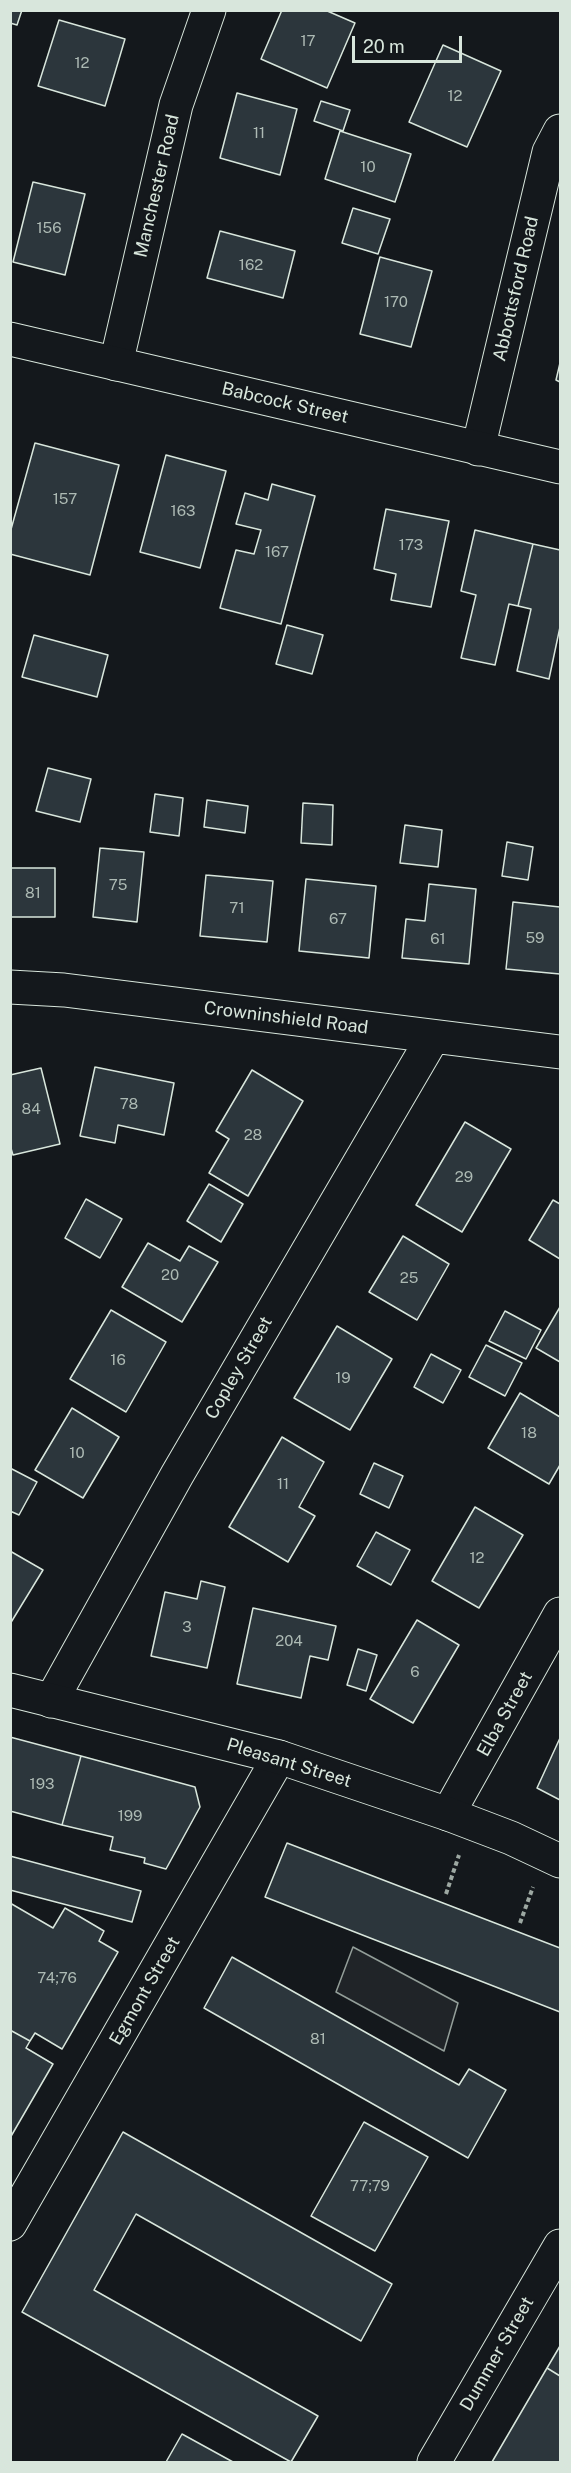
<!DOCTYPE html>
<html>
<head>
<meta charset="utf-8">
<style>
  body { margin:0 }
  #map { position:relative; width:571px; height:2473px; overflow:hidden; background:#14181c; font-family:"Public Sans",sans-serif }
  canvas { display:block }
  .frame { position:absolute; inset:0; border:12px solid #d8e6dc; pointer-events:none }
  .scale { position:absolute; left:352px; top:36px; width:110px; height:27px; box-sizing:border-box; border:3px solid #d8e6dc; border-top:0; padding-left:8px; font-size:18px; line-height:21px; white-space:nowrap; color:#d8e6dc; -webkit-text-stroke:4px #14181c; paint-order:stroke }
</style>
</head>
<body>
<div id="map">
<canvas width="571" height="2473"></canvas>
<div class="frame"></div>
<div class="scale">20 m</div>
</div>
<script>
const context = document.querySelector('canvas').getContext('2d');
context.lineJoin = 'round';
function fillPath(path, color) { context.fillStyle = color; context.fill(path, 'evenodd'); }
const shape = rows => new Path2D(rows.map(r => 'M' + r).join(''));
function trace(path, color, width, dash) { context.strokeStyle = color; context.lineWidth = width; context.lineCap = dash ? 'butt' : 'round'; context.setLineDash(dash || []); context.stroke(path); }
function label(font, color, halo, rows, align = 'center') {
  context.font = font + ' "Public Sans",sans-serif'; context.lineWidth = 4.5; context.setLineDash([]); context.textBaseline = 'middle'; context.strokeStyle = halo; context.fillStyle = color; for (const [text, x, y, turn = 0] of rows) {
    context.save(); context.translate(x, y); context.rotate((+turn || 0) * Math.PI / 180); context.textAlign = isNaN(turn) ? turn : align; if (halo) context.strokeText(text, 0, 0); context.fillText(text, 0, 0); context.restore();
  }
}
const green = shape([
  [353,1947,458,2003,444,2051,336,1992,353,1947]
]);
const building = shape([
  [10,10,22,10,17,25,10,23,10,10],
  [282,10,325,10,355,23,327,88,261,59,282,10],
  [59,20,125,39,105,106,38,86,59,20],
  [443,45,501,71,467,147,409,122,443,45],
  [237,93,297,109,280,175,220,158,237,93],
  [321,101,350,110,343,131,314,121,321,101],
  [340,131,411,154,395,202,325,179,340,131],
  [33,182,85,194,65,275,13,262,33,182],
  [353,208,390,219,378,254,342,243,353,208],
  [220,231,295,251,283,298,207,278,220,231],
  [380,257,432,271,411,347,360,334,380,257],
  [560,363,560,382,556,380,560,363],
  [35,443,119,465,90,575,10,554,10,533,35,443],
  [166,455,226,471,200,568,140,552,166,455],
  [272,484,315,496,281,624,220,608,236,550,254,554,261,530,236,524,245,493,268,500,272,484],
  [386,509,449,521,431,607,391,600,396,574,374,569,386,509],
  [475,530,533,544,518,606,509,604,495,665,461,658,476,595,461,591,475,530],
  [533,544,560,550,560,627,549,679,517,671,531,609,518,606,533,544],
  [287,625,323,635,312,674,276,664,287,625],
  [34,635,108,655,97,697,22,677,34,635],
  [48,768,91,779,80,822,36,811,48,768],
  [155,794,183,798,179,836,150,832,155,794],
  [207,800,248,806,245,833,204,827,207,800],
  [303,803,333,805,332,845,301,843,303,803],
  [405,825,442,830,438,867,400,863,405,825],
  [507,842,533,847,528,880,502,876,507,842],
  [100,848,144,852,137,922,93,917,100,848],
  [10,868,55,868,55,917,10,917,10,868],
  [206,875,273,881,267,942,200,936,206,875],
  [306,879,376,886,369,958,299,951,306,879],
  [429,884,476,889,469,964,402,958,406,919,425,921,429,884],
  [513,902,560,907,560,974,506,969,513,902],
  [95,1067,174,1083,164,1135,118,1125,115,1143,80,1136,95,1067],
  [41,1068,60,1144,13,1155,10,1145,10,1075,41,1068],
  [252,1070,303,1101,248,1196,209,1173,229,1139,216,1131,252,1070],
  [465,1122,511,1149,462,1232,416,1205,465,1122],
  [209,1184,243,1204,221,1242,187,1221,209,1184],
  [86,1199,122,1219,100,1258,65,1238,86,1199],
  [553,1200,560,1204,560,1259,529,1240,553,1200],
  [403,1236,449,1264,417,1320,369,1292,403,1236],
  [148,1243,180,1261,189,1246,218,1262,182,1322,122,1287,148,1243],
  [560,1307,560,1362,536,1348,560,1307],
  [111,1310,166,1342,126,1412,70,1379,111,1310],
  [505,1311,541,1330,526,1359,489,1341,505,1311],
  [337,1326,392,1359,350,1430,294,1398,337,1326],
  [486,1345,522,1363,505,1396,469,1377,486,1345],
  [431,1354,461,1370,443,1403,414,1387,431,1354],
  [520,1393,560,1417,560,1465,549,1484,488,1448,520,1393],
  [72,1408,119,1437,83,1498,35,1470,72,1408],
  [282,1437,324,1462,299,1507,315,1516,288,1562,229,1527,282,1437],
  [374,1463,403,1476,389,1508,360,1494,374,1463],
  [10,1468,37,1482,19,1515,10,1511,10,1468],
  [475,1507,523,1535,479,1608,432,1581,475,1507],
  [376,1532,410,1550,391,1585,357,1566,376,1532],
  [10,1551,43,1570,10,1624,10,1551],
  [201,1581,225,1587,207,1668,151,1656,165,1592,197,1599,201,1581],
  [253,1608,336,1626,328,1660,310,1656,301,1698,237,1684,253,1608],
  [417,1620,459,1645,413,1723,370,1699,417,1620],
  [358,1649,377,1655,366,1691,347,1685,358,1649],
  [10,1737,81,1756,62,1825,10,1811,10,1737],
  [560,1738,560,1800,537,1788,560,1738],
  [81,1756,195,1787,200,1807,166,1869,144,1863,145,1858,110,1850,113,1837,62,1825,81,1756],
  [287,1843,560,1948,560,2012,265,1897,287,1843],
  [10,1856,141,1891,132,1922,10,1890,10,1856],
  [10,1903,53,1928,65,1908,104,1931,99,1941,118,1952,62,2049,35,2033,30,2041,10,2030,10,1903],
  [232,1957,459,2085,469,2069,506,2090,468,2158,204,2008,232,1957],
  [10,2030,30,2041,26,2048,53,2064,10,2138,10,2030],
  [364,2122,428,2157,375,2251,311,2216,364,2122],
  [123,2132,392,2284,361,2341,136,2214,94,2290,318,2416,291,2462,22,2312,123,2132],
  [560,2346,560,2376,547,2368,560,2346],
  [547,2368,560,2376,560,2462,492,2462,547,2368],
  [182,2434,233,2462,166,2462,182,2434]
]);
const path = shape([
  [446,1894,459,1855],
  [520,1923,533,1887]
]);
const minor = shape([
  [116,364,176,105,209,10],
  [478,449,549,152,560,131],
  [10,987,64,990,560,1052],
  [51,1701,177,1475,433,1037],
  [448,1814,560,1614],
  [10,2224,279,1757],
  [434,2462,560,2246]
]);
const tertiary = shape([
  [10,339,560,467],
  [10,1690,279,1757,448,1814,511,1838,560,1861]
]);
const numberNames = [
  ["17",308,41],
  ["12",82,63],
  ["12",455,96],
  ["11",259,133],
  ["10",368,167],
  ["156",49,228],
  ["162",251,265],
  ["170",396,302],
  ["157",65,499],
  ["163",183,511],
  ["173",411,545],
  ["167",277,552],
  ["75",118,885],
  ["81",33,893],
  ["71",237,908],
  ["67",338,919],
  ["59",535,938],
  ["61",438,939],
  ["78",129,1104],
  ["84",31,1109],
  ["28",253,1135],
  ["29",464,1177],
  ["20",170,1275],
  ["25",409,1278],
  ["16",118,1360],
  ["19",343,1378],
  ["18",529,1433],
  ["10",77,1453],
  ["11",283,1484],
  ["12",477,1558],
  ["3",187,1627],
  ["204",289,1641],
  ["6",415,1672],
  ["193",42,1784],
  ["199",130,1816],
  ["74;76",57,1978],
  ["81",318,2039],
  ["77;79",370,2186]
];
const streetNames = [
  ["Manchester Road",157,186,-77],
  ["Abbottsford Road",516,289,-77],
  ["Babcock Street",285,403,13],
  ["Crowninshield Road",286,1018,7],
  ["Copley Street",239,1368,-60],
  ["Elba Street",505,1714,-61],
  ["Pleasant Street",289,1763,17],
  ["Egmont Street",145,1991,-60],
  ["Dummer Street",497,2354,-60]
];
fillPath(green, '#202428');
trace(green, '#939e99', 1.5);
fillPath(building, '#2c363c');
trace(building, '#d8e6dc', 1.5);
trace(minor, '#d8e6dc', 35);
trace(tertiary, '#d8e6dc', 35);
trace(path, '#9da8a2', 4, [4.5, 3]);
trace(minor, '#14181c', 33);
trace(tertiary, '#14181c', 33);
label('15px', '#adbab4', null, numberNames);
label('18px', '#d8e6dc', '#14181c', streetNames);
</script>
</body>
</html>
